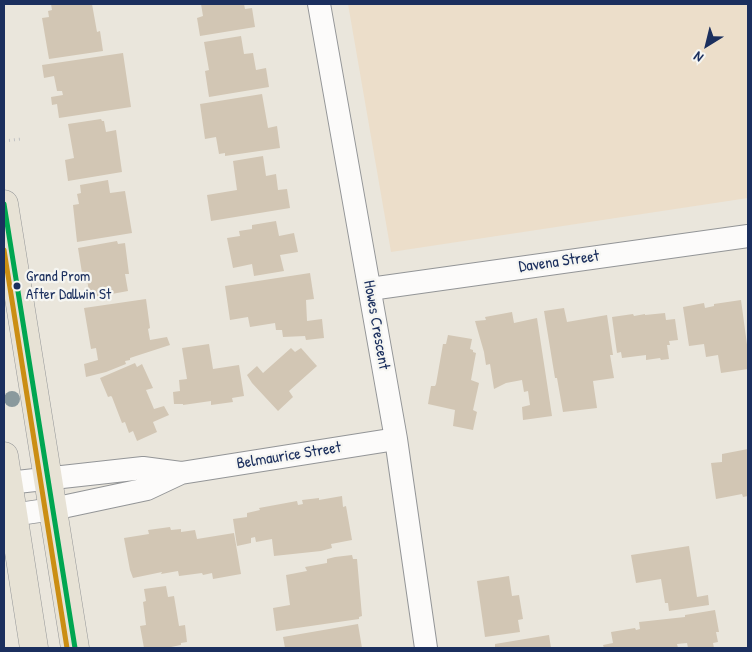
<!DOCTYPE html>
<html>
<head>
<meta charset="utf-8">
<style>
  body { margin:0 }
  #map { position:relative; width:752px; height:652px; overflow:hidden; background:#eae6dc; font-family:"Patrick Hand",sans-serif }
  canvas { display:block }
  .frame { position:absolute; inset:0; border:5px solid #1b2f5e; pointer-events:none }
  .north { position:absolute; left:682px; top:20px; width:50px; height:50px; -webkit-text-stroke:4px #f6f6f2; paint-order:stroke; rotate:216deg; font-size:14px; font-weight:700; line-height:20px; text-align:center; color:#1b2f5e }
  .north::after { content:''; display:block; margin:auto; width:18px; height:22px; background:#1b2f5e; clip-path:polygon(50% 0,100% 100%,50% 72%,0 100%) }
</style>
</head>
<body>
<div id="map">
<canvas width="752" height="652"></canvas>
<div class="frame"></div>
<div class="north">N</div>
</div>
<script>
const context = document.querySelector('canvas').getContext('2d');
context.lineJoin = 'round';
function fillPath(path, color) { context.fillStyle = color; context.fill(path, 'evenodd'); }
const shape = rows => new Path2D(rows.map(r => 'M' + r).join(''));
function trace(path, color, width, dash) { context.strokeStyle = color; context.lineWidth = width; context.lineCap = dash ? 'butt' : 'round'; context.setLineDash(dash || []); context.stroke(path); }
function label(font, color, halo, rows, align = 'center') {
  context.font = font + ' "Patrick Hand",sans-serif'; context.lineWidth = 4.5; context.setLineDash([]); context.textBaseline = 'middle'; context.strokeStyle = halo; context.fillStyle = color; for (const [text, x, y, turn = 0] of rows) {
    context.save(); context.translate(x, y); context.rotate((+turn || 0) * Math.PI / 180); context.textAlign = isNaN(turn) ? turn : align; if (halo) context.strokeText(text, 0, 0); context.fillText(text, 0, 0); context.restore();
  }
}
const built = shape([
  [348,4,748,4,748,198,391,252]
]);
const building = shape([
  [51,4,92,4,97,32,100,31,103,51,49,59,42,18,49,17,48,11,52,10],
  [201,4,244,4,245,9,252,8,255,27,200,36,197,18,203,16],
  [241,36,244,54,253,53,256,70,266,68,269,87,209,97,205,71,209,70,204,42],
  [123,53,131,107,59,118,57,104,52,105,51,97,63,95,62,91,57,91,54,76,44,78,42,65],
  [262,94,268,128,277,126,280,148,225,156,225,153,219,154,216,137,205,139,200,104],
  [101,119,102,121,104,121,106,132,116,130,122,172,68,181,65,160,74,158,68,124],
  [263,156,266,176,276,174,278,190,287,189,290,208,211,221,207,195,237,190,233,161],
  [108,180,110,193,125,191,132,233,77,242,73,205,79,204,77,194,81,193,80,185],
  [276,221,279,236,294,233,298,252,280,255,284,271,254,276,252,264,233,268,227,238,240,236,239,231,252,229,252,225],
  [117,241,118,244,125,243,129,274,125,274,128,291,90,298,87,279,83,279,78,248],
  [310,273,314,299,306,300,307,321,322,319,324,338,306,340,305,336,283,337,282,330,276,330,275,323,250,327,248,317,230,320,225,286],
  [146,299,150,328,148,329,150,340,167,337,170,345,136,356,130,358,130,360,125,361,126,364,106,372,86,377,84,364,98,360,96,348,91,349,84,308],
  [741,300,748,352,748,369,721,373,718,355,706,357,704,344,689,346,683,307,704,303,705,308,714,306,714,304],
  [564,308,567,322,607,315,613,355,610,355,614,378,593,381,597,408,563,412,557,378,555,378,544,311],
  [512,312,514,323,537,318,552,416,523,420,522,407,530,405,528,391,524,392,522,380,506,383,494,389,490,364,486,365,484,352,475,321,486,320,485,317],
  [665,313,666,320,675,319,678,340,669,341,670,345,667,345,669,359,661,360,660,358,646,360,646,355,622,358,621,352,617,353,612,317,633,314,634,316,645,314,645,315],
  [448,335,472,339,470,349,473,350,473,352,476,353,471,380,479,383,473,410,477,412,473,430,453,426,455,410,428,404,431,386,435,386,436,384,443,344,446,344],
  [209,344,213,369,239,365,244,396,232,398,233,402,211,405,211,401,183,405,183,404,174,404,173,392,180,391,179,380,187,379,182,348],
  [291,348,295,352,301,348,317,366,289,391,293,397,278,411,252,383,247,375,257,366,263,373],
  [135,363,137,367,142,364,153,388,146,390,154,409,164,406,169,415,153,422,157,432,137,441,133,431,129,433,125,422,122,423,112,397,111,396,108,397,100,378],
  [748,449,748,496,743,497,742,494,716,499,711,463,722,462,722,454],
  [342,496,343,507,346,506,352,540,331,544,332,548,321,551,274,556,272,539,256,542,255,537,251,538,251,543,237,546,233,519,247,517,247,513,260,510,259,508,297,501,298,505,303,504,302,500,319,498,319,500],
  [170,527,171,530,181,529,181,532,195,530,197,539,234,533,241,574,213,579,212,573,203,575,202,573,179,576,178,571,161,574,162,572,133,578,130,570,124,538,149,534,148,530],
  [689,546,697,597,708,595,709,605,669,611,668,603,665,603,661,579,636,583,631,555],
  [352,555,353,559,357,559,362,616,359,617,359,619,276,631,273,608,290,605,286,575,307,571,305,567,327,563,327,559,335,557],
  [509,576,512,596,519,595,523,619,518,620,520,632,485,637,477,581],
  [166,586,168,597,174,596,179,626,185,625,187,642,181,643,181,645,166,648,144,648,140,626,146,625,143,602,146,601,144,589],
  [715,610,719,632,716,632,718,642,713,643,714,648,688,648,687,643,677,644,678,648,604,648,603,645,613,643,611,632,635,628,636,630,640,629,639,622,685,617,685,615],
  [358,624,362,648,285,648,283,637],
  [549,635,551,648,495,648,495,644]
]);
const path = shape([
  [4,141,21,139]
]);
const street = shape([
  [319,4,396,439,426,648],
  [370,289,748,236],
  [8,483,143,468,181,473,396,439],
  [12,515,53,509,147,489,181,473]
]);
const primary = shape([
  [4,204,75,648],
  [4,456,34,648]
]);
const bus1 = shape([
  [4,204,75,648]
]);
const bus2 = shape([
  [4,250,67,648]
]);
const trees = [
  [12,399]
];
const markers = [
  [17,286,4.5,"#1b2f5e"]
];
const busNames = [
  ["Grand Prom",26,277],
  ["After Dallwin St",26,295]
];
const streetNames = [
  ["Davena Street",559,262,-8],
  ["Howes Crescent",376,325,80],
  ["Belmaurice Street",289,456,-9]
];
fillPath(built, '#ecdeca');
fillPath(building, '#d2c6b4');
trace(street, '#939597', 24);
trace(primary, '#939597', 29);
trace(path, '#c0c1c3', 3, [1, 4]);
trace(street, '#fcfbfa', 22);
trace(primary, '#e7e2d5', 28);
trace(bus1, '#00a651', 5);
trace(bus2, '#cb8e13', 5);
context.fillStyle = '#8a999d';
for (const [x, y] of trees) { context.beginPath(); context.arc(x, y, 8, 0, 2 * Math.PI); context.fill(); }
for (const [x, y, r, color] of markers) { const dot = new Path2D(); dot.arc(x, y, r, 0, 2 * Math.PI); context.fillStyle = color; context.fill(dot); trace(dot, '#f6f6f2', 2); }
label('15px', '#1b2f5e', '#f6f6f2', busNames, 'left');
label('16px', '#1b2f5e', '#f6f6f2', streetNames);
</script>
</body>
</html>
